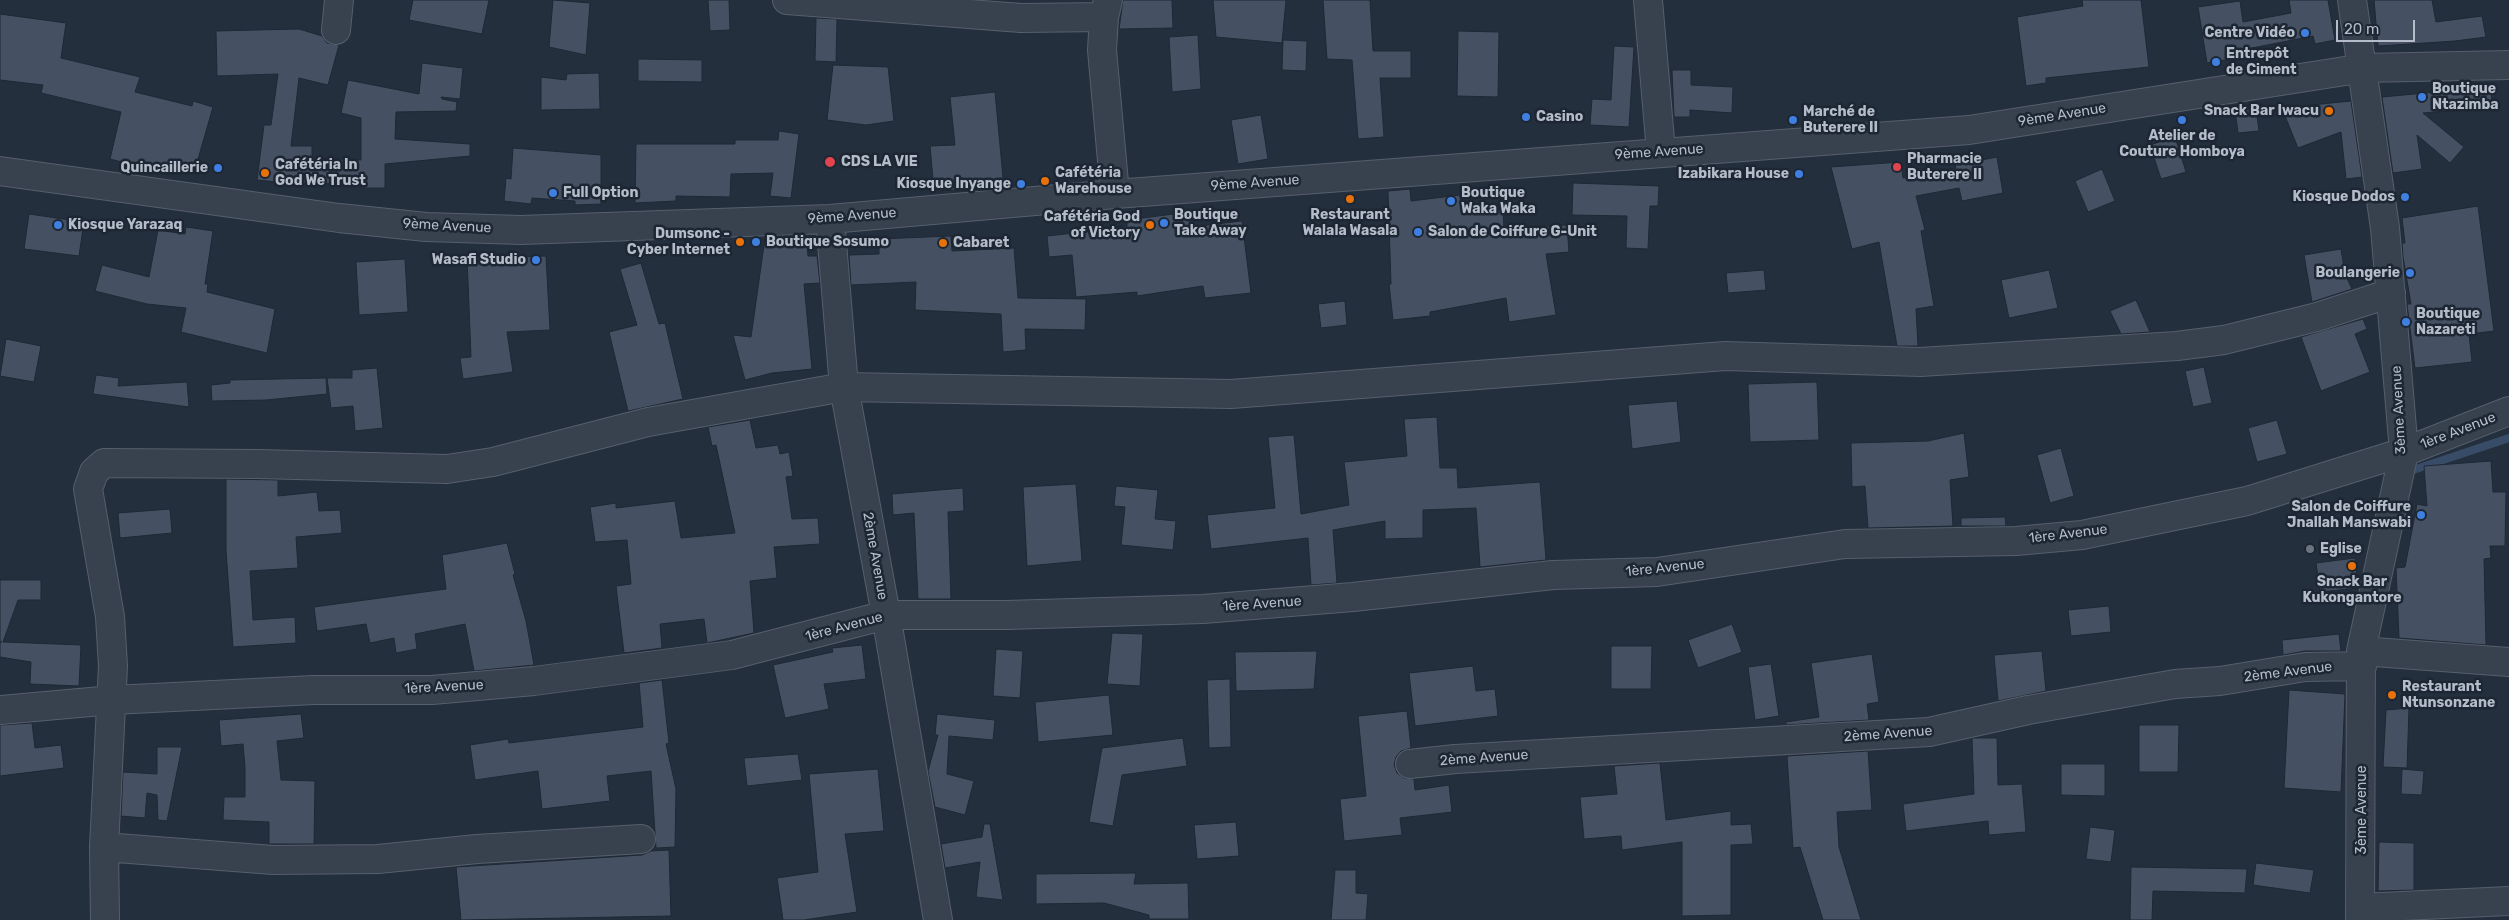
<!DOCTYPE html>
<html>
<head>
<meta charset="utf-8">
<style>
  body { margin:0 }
  #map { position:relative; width:2509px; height:920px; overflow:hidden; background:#242f3e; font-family:Rubik,sans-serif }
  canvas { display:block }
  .scale { position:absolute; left:2336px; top:20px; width:79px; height:22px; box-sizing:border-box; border:2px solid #b4bcc9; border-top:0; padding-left:6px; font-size:15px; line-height:18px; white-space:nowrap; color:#b4bcc9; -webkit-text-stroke:4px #1d2633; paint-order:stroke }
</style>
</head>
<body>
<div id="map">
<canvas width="2509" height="920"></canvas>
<div class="scale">20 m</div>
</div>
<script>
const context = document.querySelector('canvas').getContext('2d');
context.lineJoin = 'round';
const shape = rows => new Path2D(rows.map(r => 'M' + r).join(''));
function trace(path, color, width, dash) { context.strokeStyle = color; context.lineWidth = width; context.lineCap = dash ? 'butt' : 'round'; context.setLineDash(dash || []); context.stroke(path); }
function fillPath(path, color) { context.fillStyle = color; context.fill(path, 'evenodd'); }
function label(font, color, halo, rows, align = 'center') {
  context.font = font + ' Rubik,sans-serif'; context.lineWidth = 5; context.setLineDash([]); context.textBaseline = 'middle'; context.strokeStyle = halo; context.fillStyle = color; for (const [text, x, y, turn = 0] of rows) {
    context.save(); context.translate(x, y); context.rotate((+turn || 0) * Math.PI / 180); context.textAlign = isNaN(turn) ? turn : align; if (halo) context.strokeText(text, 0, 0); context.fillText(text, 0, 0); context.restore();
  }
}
const stream = shape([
  [2407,472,2509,438]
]);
const building = shape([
  [413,0,489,0,482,34,409,20,413,0],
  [553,0,590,3,586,55,549,47,553,0],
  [708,0,729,0,730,30,710,31,708,0],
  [1123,0,1172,0,1173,28,1119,29,1123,0],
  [1213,0,1286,0,1282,43,1216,37,1213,0],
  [1323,0,1370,0,1373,51,1411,51,1411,78,1380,78,1384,137,1358,139,1352,60,1327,59,1323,0],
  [2082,0,2141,0,2149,67,2046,78,2046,83,2026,86,2017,17,2083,6,2082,0],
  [2289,0,2328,0,2335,40,2315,44,2313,36,2247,49,2249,56,2207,63,2198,7,2240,1,2243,22,2291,13,2289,0],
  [2374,0,2432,0,2436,22,2482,16,2486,37,2455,41,2378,46,2374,0],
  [0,14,66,23,61,58,140,77,135,92,192,106,193,101,213,107,194,173,169,170,168,174,110,159,121,112,41,93,43,85,0,80,0,14],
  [816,18,837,19,836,62,815,61,816,18],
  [299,29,322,36,327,43,339,45,328,85,299,78,291,146,312,146,312,158,361,160,361,118,341,113,348,80,419,94,422,63,463,68,460,99,441,97,442,99,457,102,456,111,396,112,395,139,470,144,470,156,385,164,385,188,361,188,361,184,287,183,257,180,264,125,271,125,278,74,217,76,216,31,299,29],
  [1458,31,1499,32,1498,97,1457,96,1458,31],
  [1198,35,1201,89,1172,92,1169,37,1198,35],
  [1283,40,1307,41,1306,71,1282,70,1283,40],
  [1614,46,1634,47,1629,127,1590,125,1592,99,1611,100,1614,46],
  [638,59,702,60,702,82,638,81,638,59],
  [833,65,888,67,894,121,866,125,827,120,833,65],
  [1672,70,1691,70,1691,85,1733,87,1732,113,1690,110,1690,117,1674,117,1672,70],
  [599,73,600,109,541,110,541,77,566,80,567,74,599,73],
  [2491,87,2492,107,2423,113,2464,147,2450,163,2417,135,2422,169,2393,173,2382,97,2491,87],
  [995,92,1004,188,934,191,930,146,955,145,950,97,995,92],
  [2351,101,2362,177,2346,179,2341,132,2298,148,2285,116,2311,105,2351,101],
  [2256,108,2259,131,2238,133,2235,110,2256,108],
  [1261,115,1268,159,1238,164,1231,120,1261,115],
  [779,131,799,134,791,198,770,196,773,173,731,174,730,197,676,196,676,201,635,203,636,144,735,144,735,140,778,140,779,131],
  [2175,137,2186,172,2161,179,2150,145,2175,137],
  [513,148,601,155,601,204,575,205,575,201,532,198,531,204,504,201,506,178,511,179,513,148],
  [1997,157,2003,193,1962,201,1959,188,1916,196,1925,230,1921,231,1934,306,1916,309,1918,346,1897,346,1879,242,1852,249,1831,167,1901,162,1903,178,1956,168,1955,165,1997,157],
  [2102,169,2115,201,2088,212,2075,181,2102,169],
  [1573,183,1659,186,1658,206,1650,206,1648,249,1626,248,1627,216,1572,215,1573,183],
  [1410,189,1411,201,1460,195,1461,212,1503,209,1504,229,1567,225,1569,252,1546,254,1556,315,1509,322,1506,298,1430,312,1430,316,1393,320,1389,284,1391,284,1388,191,1410,189],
  [2478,206,2494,331,2469,334,2472,362,2415,368,2407,304,2411,304,2403,257,2402,243,2405,243,2402,218,2478,206],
  [1189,212,1191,227,1242,221,1251,293,1205,298,1203,286,1137,296,1137,292,1076,297,1072,255,1049,257,1047,236,1093,231,1093,228,1127,226,1127,220,1189,212],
  [29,214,84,222,79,256,24,249,29,214],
  [186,227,213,231,205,284,208,284,207,292,275,309,267,353,181,332,186,308,147,304,95,291,102,265,149,277,158,230,185,234,186,227],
  [806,235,808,256,817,256,820,283,804,284,812,369,772,373,745,380,733,335,751,337,765,238,806,235],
  [951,236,952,251,1014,248,1018,298,1086,299,1085,330,1025,329,1026,350,1003,352,1001,314,915,310,916,282,851,285,849,255,879,254,879,239,951,236],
  [2341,249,2345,274,2352,289,2312,302,2304,255,2341,249],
  [520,255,520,257,546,256,550,330,507,332,513,372,463,379,460,358,471,357,467,257,520,255],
  [405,259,408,312,359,315,356,262,405,259],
  [641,263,659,324,665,323,683,399,628,411,609,332,637,325,620,269,641,263],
  [1764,270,1766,290,1728,293,1726,273,1764,270],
  [2049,270,2058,308,2009,318,2001,280,2049,270],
  [2136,300,2150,332,2121,334,2110,311,2136,300],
  [1345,301,1347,325,1321,328,1318,304,1345,301],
  [2363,319,2367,329,2355,334,2370,372,2321,391,2301,337,2363,319],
  [6,339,41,346,34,382,0,376,6,339],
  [2204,367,2212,403,2193,407,2185,371,2204,367],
  [377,368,383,428,355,431,353,406,331,408,327,378,352,378,352,370,377,368],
  [96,375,119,378,118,386,187,382,189,407,93,394,96,375],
  [326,378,327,394,266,400,212,401,211,385,230,383,230,380,326,378],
  [1817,382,1819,440,1750,442,1748,384,1817,382],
  [1677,401,1681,442,1632,449,1628,405,1677,401],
  [1437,417,1440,468,1457,468,1458,488,1540,482,1546,560,1480,567,1476,508,1423,510,1423,538,1385,539,1385,521,1333,530,1337,583,1311,585,1308,538,1211,549,1207,515,1275,508,1268,437,1294,435,1301,514,1349,505,1344,462,1407,456,1404,419,1437,417],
  [750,420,756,448,778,445,780,454,789,452,793,476,786,477,792,519,818,518,820,544,774,547,777,578,750,581,754,633,707,643,704,619,660,624,662,648,624,653,616,586,631,584,627,540,595,542,590,507,616,503,616,508,675,501,681,538,735,533,716,445,712,446,708,427,750,420],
  [2277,420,2287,454,2257,462,2248,428,2277,420],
  [1964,433,1969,477,1950,480,1953,526,1868,528,1865,486,1852,487,1851,443,1928,441,1964,433],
  [2061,448,2074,496,2050,503,2037,455,2061,448],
  [2491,461,2493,492,2506,492,2505,546,2490,546,2491,558,2484,559,2486,645,2399,638,2396,568,2405,567,2417,504,2427,506,2424,466,2491,461],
  [226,479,278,480,278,496,317,492,319,511,340,510,342,533,296,537,298,568,250,571,253,620,295,617,296,643,233,647,226,550,226,479],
  [1076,484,1082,561,1027,566,1023,487,1076,484],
  [1116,486,1158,490,1155,519,1176,521,1173,550,1121,545,1125,507,1114,506,1116,486],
  [963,488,964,511,948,512,951,599,918,599,914,513,893,515,892,494,963,488],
  [170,509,172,533,120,538,118,513,170,509],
  [2005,517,2006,526,1961,526,1961,518,2005,517],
  [507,543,515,574,513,575,526,621,534,665,474,671,465,624,415,634,417,649,396,653,394,638,370,643,366,624,317,631,314,607,446,589,442,555,507,543],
  [2355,558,2358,588,2320,592,2316,563,2355,558],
  [0,580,41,580,41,600,18,600,3,642,81,645,79,686,30,684,31,662,0,657,0,642,2,642,0,642,0,580],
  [2109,606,2111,632,2071,636,2068,610,2109,606],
  [1732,624,1742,652,1698,668,1688,640,1732,624],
  [1112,633,1143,634,1140,686,1107,684,1112,633],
  [2339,634,2341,651,2305,651,2283,655,2282,640,2339,634],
  [862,645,866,679,824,684,829,709,785,718,773,665,833,652,832,648,862,645],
  [1611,646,1652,646,1651,689,1611,689,1611,646],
  [996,649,1023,651,1020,698,993,696,996,649],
  [1317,651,1314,689,1236,691,1235,652,1317,651],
  [2042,651,2046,691,1998,701,1994,655,2042,651],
  [1872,654,1879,702,1867,704,1869,720,1786,725,1786,722,1819,717,1811,663,1872,654],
  [1771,664,1779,716,1755,720,1748,667,1771,664],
  [1473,666,1476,691,1495,689,1498,716,1415,726,1409,673,1473,666],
  [1230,679,1231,747,1209,748,1207,680,1230,679],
  [662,680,669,743,666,744,676,789,675,847,656,848,651,771,607,776,610,801,542,809,538,771,475,780,470,745,508,739,509,743,643,727,639,683,662,680],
  [2289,690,2345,694,2341,792,2284,788,2289,690],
  [1109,695,1113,735,1038,742,1035,702,1109,695],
  [2409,708,2407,768,2383,767,2386,710,2409,708],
  [1407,711,1411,748,1401,751,1396,757,1394,765,1397,773,1404,778,1414,779,1415,790,1449,785,1452,812,1400,818,1402,835,1344,841,1340,799,1366,796,1358,716,1407,711],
  [301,714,304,738,277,741,281,780,315,781,314,844,269,844,269,822,223,820,224,797,245,797,245,767,243,744,221,746,219,720,301,714],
  [937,714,995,720,993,740,949,736,947,774,974,781,965,815,935,807,928,771,938,735,935,735,937,714],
  [32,723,35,748,61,745,64,768,0,776,0,725,32,723],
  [2139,725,2179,725,2178,772,2139,772,2139,725],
  [1183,738,1187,766,1122,775,1113,826,1089,822,1102,748,1183,738],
  [1972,738,1997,738,1998,785,2022,784,2026,832,1989,835,1988,821,1906,831,1903,804,1974,794,1972,738],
  [157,747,182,747,167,821,158,820,157,795,147,793,145,818,121,816,123,772,157,774,157,747],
  [1868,751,1872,810,1837,812,1839,847,1861,920,1823,920,1800,847,1793,848,1787,756,1868,751],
  [798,754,802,780,747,786,744,758,798,754],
  [1660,763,1666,820,1731,811,1731,825,1751,824,1753,844,1731,845,1731,915,1682,916,1682,842,1622,850,1621,836,1584,839,1580,797,1617,794,1614,766,1660,763],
  [2061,764,2105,764,2105,796,2061,795,2061,764],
  [878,769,884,831,845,834,857,912,804,920,783,920,777,878,818,872,809,774,878,769],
  [2402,769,2424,771,2422,795,2401,794,2402,769],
  [1236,822,1239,856,1197,859,1194,825,1236,822],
  [984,824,990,824,1003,900,976,897,980,862,945,868,941,844,982,837,984,824],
  [2090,827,2115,830,2111,862,2086,859,2090,827],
  [2379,842,2414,843,2414,890,2378,891,2379,842],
  [669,850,671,916,461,920,456,867,642,855,651,851,669,850],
  [2256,863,2314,870,2310,893,2253,885,2256,863],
  [2131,867,2247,869,2245,893,2153,891,2152,920,2130,920,2131,867],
  [1335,870,1356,870,1356,893,1368,894,1366,920,1331,920,1335,870],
  [1136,873,1134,884,1188,883,1189,919,1149,919,1149,915,1104,903,1036,904,1036,874,1136,873]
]);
const minor = shape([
  [787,0,1021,18,1104,17],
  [1108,0,1104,17,1102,50,1115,194],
  [1648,0,1661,152],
  [2352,0,2385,228,2404,452,2361,651,2360,920],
  [336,30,339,0],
  [0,171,339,218,426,227,521,230,830,219,1115,194,1969,130,2364,68,2509,65],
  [830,219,844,387,886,615,938,920],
  [2361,651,2509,662],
  [0,710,113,700,314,690,432,690,534,681,732,655,886,615,1007,615,1203,609,1353,597,1553,575,1657,572,1845,544,2016,541,2082,535,2247,501,2404,452,2509,411],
  [1410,764,1455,759,1929,732,2028,710,2175,684,2220,681,2305,667,2362,666],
  [104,847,273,860,378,859,477,849,641,839],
  [2360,908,2509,901],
  [105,920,104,847,113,666,110,617,88,489,94,472,104,463,258,464,447,469,493,462,648,422,844,387,1231,394,1725,356,1920,362,2177,346,2224,340,2317,317,2391,293]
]);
const markers = [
  [2305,33,5,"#3f7fe0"],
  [2216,62,5,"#3f7fe0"],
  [2422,97,5,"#3f7fe0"],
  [2329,111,5,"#e8710a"],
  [1526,117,5,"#3f7fe0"],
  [1793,120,5,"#3f7fe0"],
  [2182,120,5,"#3f7fe0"],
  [830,162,6,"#e0444e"],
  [1897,167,5,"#e0444e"],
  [218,168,5,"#3f7fe0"],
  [265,173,5,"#e8710a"],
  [1799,174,5,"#3f7fe0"],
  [1045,181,5,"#e8710a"],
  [1021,184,5,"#3f7fe0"],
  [553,193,5,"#3f7fe0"],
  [2405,197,5,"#3f7fe0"],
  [1350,199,5,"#e8710a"],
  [1451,201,5,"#3f7fe0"],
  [1164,223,5,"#3f7fe0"],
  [58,225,5,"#3f7fe0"],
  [1150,225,5,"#e8710a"],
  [1418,232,5,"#3f7fe0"],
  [740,242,5,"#e8710a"],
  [756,242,5,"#3f7fe0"],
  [943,243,5,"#e8710a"],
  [536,260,5,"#3f7fe0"],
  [2410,273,5,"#3f7fe0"],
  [2406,322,5,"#3f7fe0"],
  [2421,515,5,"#3f7fe0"],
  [2310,549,5,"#6b7280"],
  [2352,566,5,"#e8710a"],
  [2392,695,5,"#e8710a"]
];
const poiNames = [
  ["Centre Vidéo",2295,33,"right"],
  ["Entrepôt",2226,54],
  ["de Ciment",2226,70],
  ["Boutique",2432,89],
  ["Ntazimba",2432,105],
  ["Snack Bar Iwacu",2319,111,"right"],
  ["Marché de",1803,112],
  ["Buterere II",1803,128],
  ["Casino",1536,117],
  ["Atelier de",2182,136,"center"],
  ["Couture Homboya",2182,152,"center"],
  ["Pharmacie",1907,159],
  ["Buterere II",1907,175],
  ["CDS LA VIE",841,162],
  ["Cafétéria In",275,165],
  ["God We Trust",275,181],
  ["Quincaillerie",208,168,"right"],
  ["Cafétéria",1055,173],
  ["Warehouse",1055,189],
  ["Izabikara House",1789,174,"right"],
  ["Kiosque Inyange",1011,184,"right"],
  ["Full Option",563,193],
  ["Boutique",1461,193],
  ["Waka Waka",1461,209],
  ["Kiosque Dodos",2395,197,"right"],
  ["Boutique",1174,215],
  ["Take Away",1174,231],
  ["Restaurant",1350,215,"center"],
  ["Walala Wasala",1350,231,"center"],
  ["Cafétéria God",1140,217,"right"],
  ["of Victory",1140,233,"right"],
  ["Kiosque Yarazaq",68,225],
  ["Salon de Coiffure G-Unit",1428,232],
  ["Dumsonc -",730,234,"right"],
  ["Cyber Internet",730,250,"right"],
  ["Boutique Sosumo",766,242],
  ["Cabaret",953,243],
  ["Wasafi Studio",526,260,"right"],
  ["Boulangerie",2400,273,"right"],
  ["Boutique",2416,314],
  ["Nazareti",2416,330],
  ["Salon de Coiffure",2411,507,"right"],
  ["Jnallah Manswabi",2411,523,"right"],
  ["Eglise",2320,549],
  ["Snack Bar",2352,582,"center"],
  ["Kukongantore",2352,598,"center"],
  ["Restaurant",2402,687],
  ["Ntunsonzane",2402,703]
];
const streetNames = [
  ["9ème Avenue",2062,115,-9],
  ["9ème Avenue",1659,152,-4],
  ["9ème Avenue",1255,183,-4],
  ["9ème Avenue",852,216,-4],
  ["9ème Avenue",447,226,3],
  ["3ème Avenue",2399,410,-93],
  ["1ère Avenue",2458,431,-21],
  ["1ère Avenue",2068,534,-7],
  ["2ème Avenue",875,556,80],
  ["1ère Avenue",1665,568,-6],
  ["1ère Avenue",1262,604,-4],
  ["1ère Avenue",844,627,-15],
  ["2ème Avenue",2288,672,-7],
  ["1ère Avenue",444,687,-3],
  ["2ème Avenue",1888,734,-4],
  ["2ème Avenue",1484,758,-4],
  ["3ème Avenue",2362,810,-90]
];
trace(stream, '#394c67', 8);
fillPath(building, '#455162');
trace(building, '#1f2835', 1);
trace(minor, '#565f6c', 30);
trace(minor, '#38414e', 28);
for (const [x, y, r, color] of markers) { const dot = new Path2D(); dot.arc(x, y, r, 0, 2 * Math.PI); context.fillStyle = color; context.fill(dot); trace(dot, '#1d2633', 2); }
label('bold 14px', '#b4bcc9', '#1d2633', poiNames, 'left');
label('14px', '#b4bcc9', '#1d2633', streetNames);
</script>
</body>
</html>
